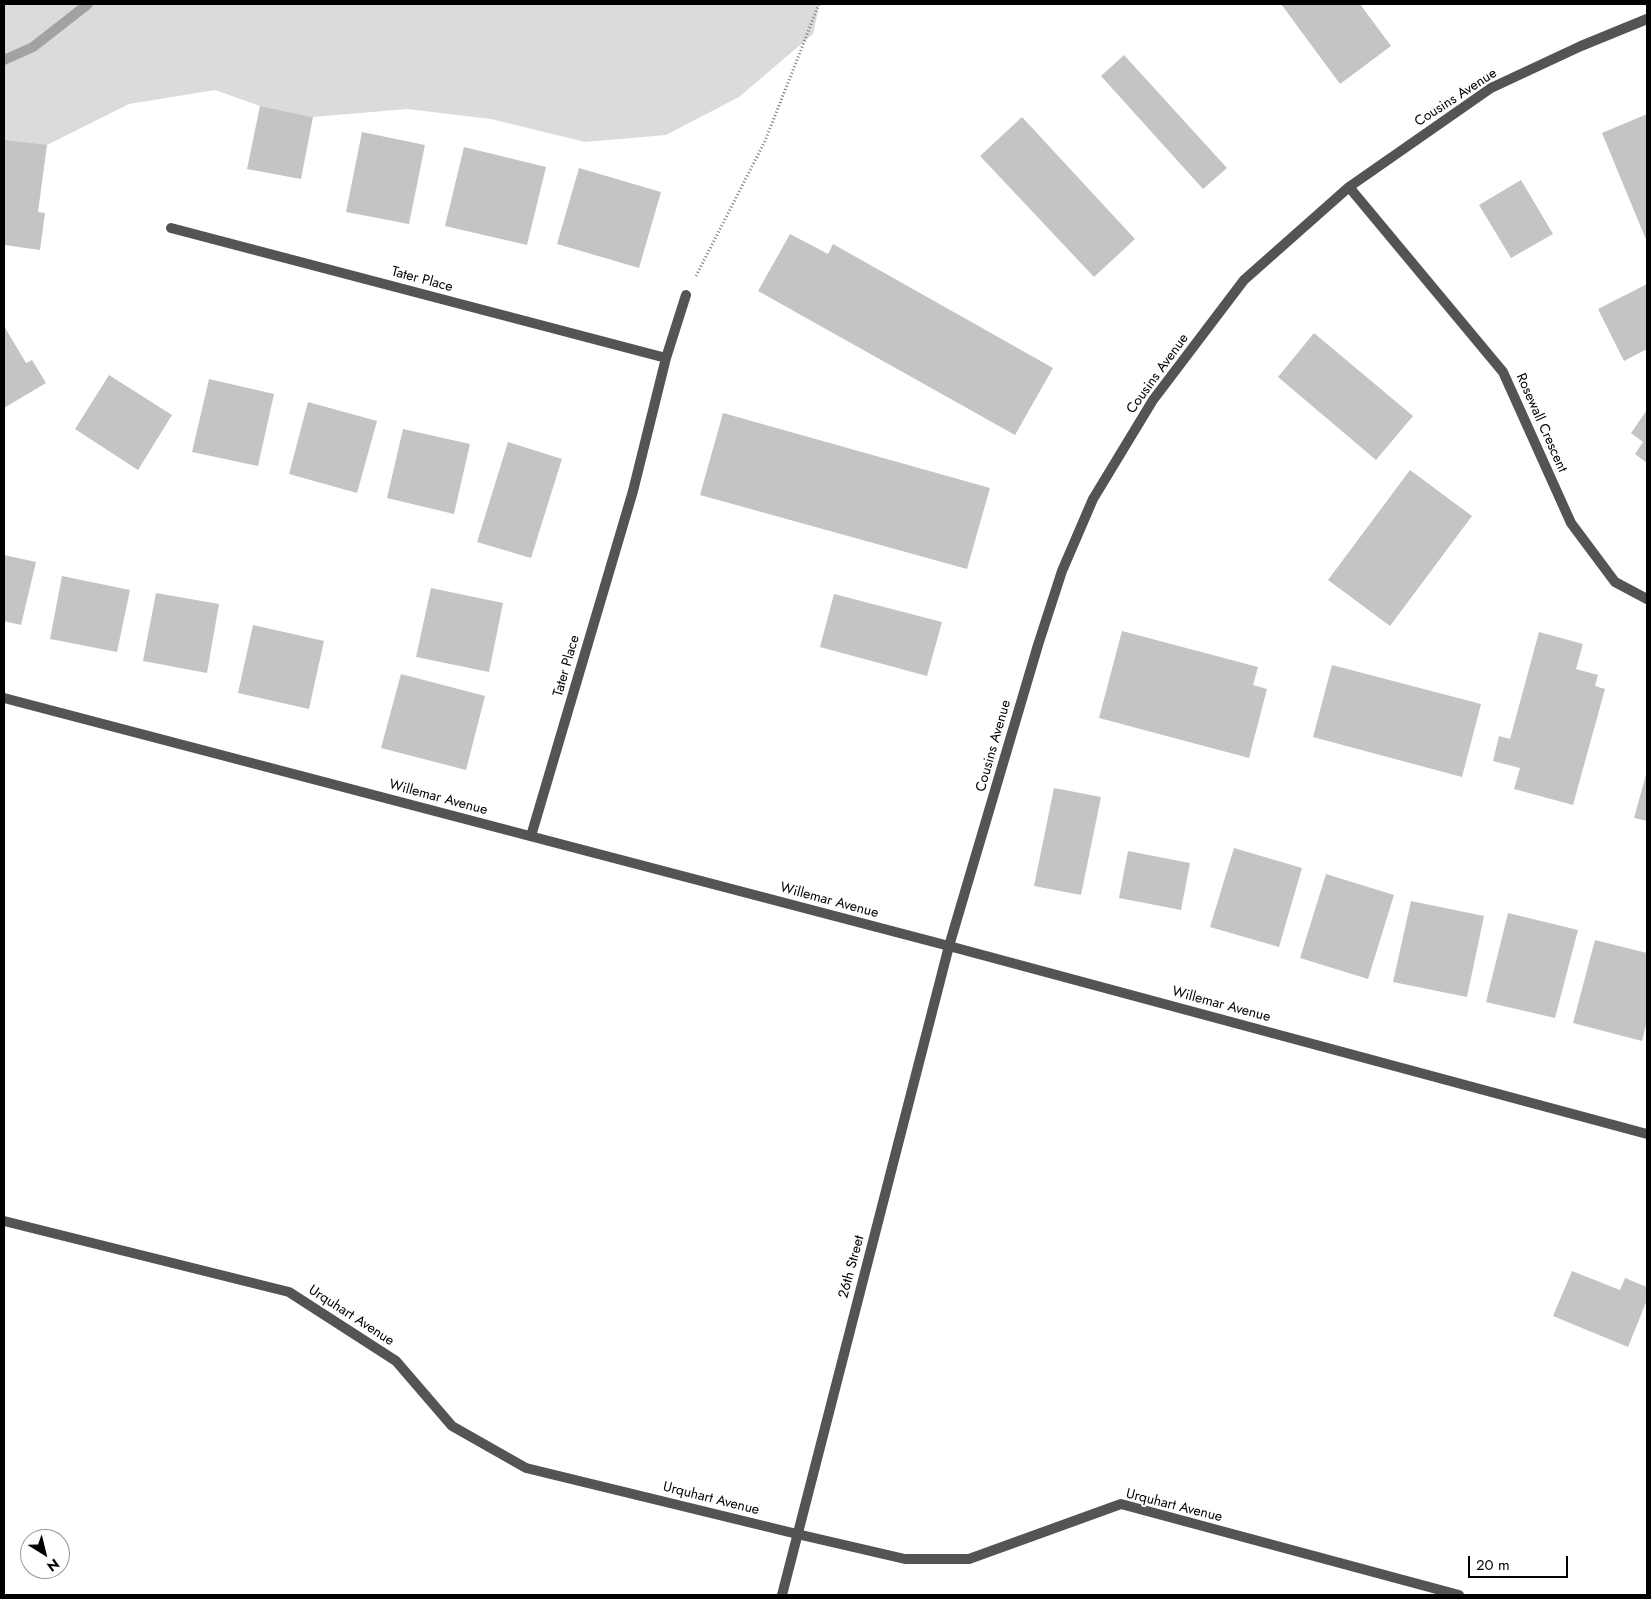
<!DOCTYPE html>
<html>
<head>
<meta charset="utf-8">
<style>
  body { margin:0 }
  #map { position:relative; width:1651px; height:1599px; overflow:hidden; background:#fff; font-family:Jost,sans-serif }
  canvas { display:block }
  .frame { position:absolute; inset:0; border:5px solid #000; pointer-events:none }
  .north { position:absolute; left:20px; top:1529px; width:50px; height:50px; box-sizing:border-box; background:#fff; border:1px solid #999; border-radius:50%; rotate:144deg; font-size:14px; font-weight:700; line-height:20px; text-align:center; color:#000 }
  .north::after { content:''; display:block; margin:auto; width:18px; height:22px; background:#000; clip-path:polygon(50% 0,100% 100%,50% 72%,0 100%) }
  .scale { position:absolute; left:1468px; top:1556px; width:100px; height:22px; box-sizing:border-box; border:2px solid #000; border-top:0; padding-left:6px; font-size:15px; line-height:18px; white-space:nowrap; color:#000; -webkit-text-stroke:4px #fff; paint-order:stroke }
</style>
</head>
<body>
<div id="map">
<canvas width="1651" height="1599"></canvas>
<div class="frame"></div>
<div class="north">N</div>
<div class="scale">20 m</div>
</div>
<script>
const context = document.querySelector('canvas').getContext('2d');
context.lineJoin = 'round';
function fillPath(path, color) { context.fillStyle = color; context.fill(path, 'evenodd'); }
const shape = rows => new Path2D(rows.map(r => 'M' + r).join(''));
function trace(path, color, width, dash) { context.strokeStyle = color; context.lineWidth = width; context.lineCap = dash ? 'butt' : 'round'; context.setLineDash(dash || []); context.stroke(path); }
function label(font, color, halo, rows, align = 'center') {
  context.font = font + ' Jost,sans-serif'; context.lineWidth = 4; context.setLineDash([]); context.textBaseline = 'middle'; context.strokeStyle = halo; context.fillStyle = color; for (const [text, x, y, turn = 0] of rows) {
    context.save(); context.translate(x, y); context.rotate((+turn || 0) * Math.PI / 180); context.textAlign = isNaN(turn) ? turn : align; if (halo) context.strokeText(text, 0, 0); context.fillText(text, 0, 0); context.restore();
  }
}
const green = shape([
  [4,4,822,4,819,6,813,34,739,97,666,135,585,142,491,119,407,109,313,117,260,106,215,90,129,104,47,145,27,169,4,207]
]);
const stream = shape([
  [4,60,33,47,88,4]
]);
const building = shape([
  [1281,4,1360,4,1391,46,1340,84],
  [1124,55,1227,168,1203,189,1101,76],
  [260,106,313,117,301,179,247,169],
  [1647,114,1647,242,1602,133],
  [1022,117,1135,239,1094,277,980,156],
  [362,132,425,145,409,224,346,212],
  [4,140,47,145,38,212,45,213,40,250,4,245],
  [464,147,546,167,527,245,445,226],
  [579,168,661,192,639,268,557,244],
  [1521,180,1553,234,1511,258,1479,205],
  [790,234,828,254,833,244,1053,368,1015,435,758,291],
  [1647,284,1647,349,1624,361,1598,309],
  [4,326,26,363,32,360,46,383,4,408],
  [1314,333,1413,416,1376,460,1278,377],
  [109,375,172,415,138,470,75,429],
  [209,379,274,394,258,466,192,452],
  [308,402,377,421,357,493,289,474],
  [1647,410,1647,463,1635,454,1643,442,1631,433],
  [723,413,990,488,967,569,700,495],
  [403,429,470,444,454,514,387,498],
  [508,442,562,459,531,558,477,542],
  [1410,470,1472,516,1390,626,1328,580],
  [4,555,36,562,21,625,4,621],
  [62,576,130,590,117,652,50,639],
  [431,588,503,603,489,672,416,657],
  [156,593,219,604,207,673,143,661],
  [834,594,942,622,927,676,820,647],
  [253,625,324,641,309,709,238,693],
  [1122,631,1258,667,1253,685,1267,689,1249,758,1099,718],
  [1539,632,1583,644,1576,669,1598,675,1595,686,1605,689,1573,805,1514,789,1520,768,1493,761,1499,736,1510,739],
  [1332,665,1481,704,1462,777,1313,737],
  [401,674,485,696,466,770,381,748],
  [1647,771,1647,821,1634,818],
  [1054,788,1101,797,1081,895,1034,886],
  [1234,848,1302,868,1279,947,1210,927],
  [1128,851,1190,863,1181,910,1119,898],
  [1326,874,1394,895,1368,979,1300,958],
  [1411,901,1484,916,1467,997,1393,982],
  [1508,913,1578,930,1555,1018,1486,1002],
  [1595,940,1647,953,1647,1021,1642,1041,1573,1023],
  [1572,1271,1620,1290,1625,1278,1647,1287,1647,1300,1628,1347,1553,1316]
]);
const path = shape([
  [696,276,765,141,819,4]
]);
const minor = shape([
  [1349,187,1503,372,1571,523,1615,582,1647,599],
  [171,228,666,358,633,491,531,836],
  [666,358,686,295],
  [4,698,949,946,1038,645,1062,571,1093,499,1153,400,1244,280,1349,187,1491,88,1581,46,1647,19],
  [4,1221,289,1292,396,1361,452,1426,526,1468,797,1534,905,1559,969,1559,1121,1504,1459,1595]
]);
const tertiary = shape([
  [782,1595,949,946,1647,1134]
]);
const streetNames = [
  ["Cousins Avenue",1456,98,-33],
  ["Tater Place",422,280,15],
  ["Cousins Avenue",1158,374,-54],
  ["Rosewall Crescent",1541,423,66],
  ["Tater Place",567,666,-74],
  ["Cousins Avenue",994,746,-74],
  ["Willemar Avenue",438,798,15],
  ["Willemar Avenue",829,901,15],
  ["Willemar Avenue",1221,1005,15],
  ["26th Street",852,1267,-75],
  ["Urquhart Avenue",351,1316,33],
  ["Urquhart Avenue",711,1499,14],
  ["Urquhart Avenue",1174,1506,14]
];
fillPath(green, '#dbdbdb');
trace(stream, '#a2a2a2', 10);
fillPath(building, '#c4c4c4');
trace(path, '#767676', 3, [1, 2.5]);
trace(minor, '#545454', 10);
trace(tertiary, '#545454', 10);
label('14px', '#000', '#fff', streetNames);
</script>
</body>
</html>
